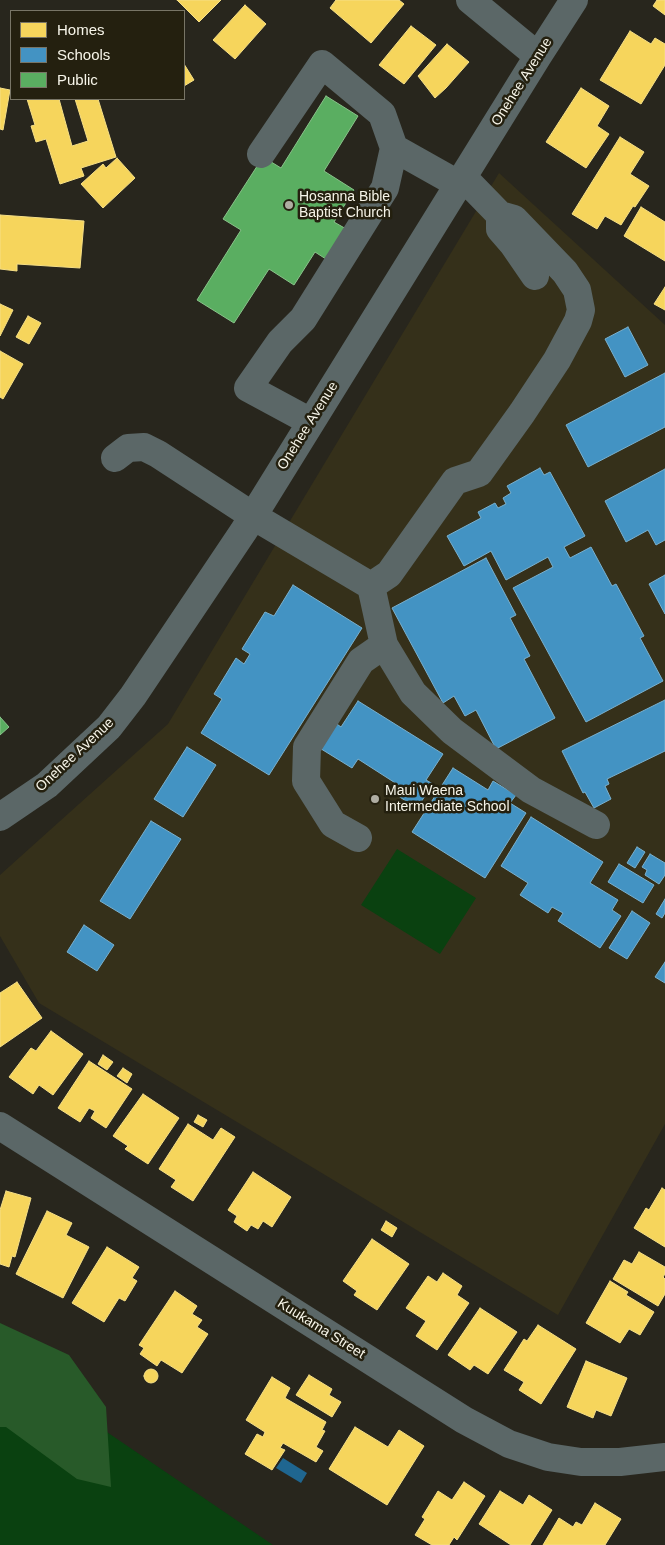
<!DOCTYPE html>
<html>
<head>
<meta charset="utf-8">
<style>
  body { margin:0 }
  #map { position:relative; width:665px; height:1545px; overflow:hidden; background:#28261d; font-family:Arial,sans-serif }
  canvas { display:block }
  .legend { position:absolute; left:10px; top:10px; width:175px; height:90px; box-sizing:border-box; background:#24200f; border:1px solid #787566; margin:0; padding:6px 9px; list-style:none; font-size:15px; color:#f7f5e9 }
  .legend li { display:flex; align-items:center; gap:10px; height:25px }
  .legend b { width:25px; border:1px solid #787566 }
</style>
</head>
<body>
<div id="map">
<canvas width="665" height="1545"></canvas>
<ul class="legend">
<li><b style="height:14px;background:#f6d55c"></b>Homes</li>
<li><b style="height:14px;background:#4393c3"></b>Schools</li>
<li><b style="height:14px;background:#5aae61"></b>Public</li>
</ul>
</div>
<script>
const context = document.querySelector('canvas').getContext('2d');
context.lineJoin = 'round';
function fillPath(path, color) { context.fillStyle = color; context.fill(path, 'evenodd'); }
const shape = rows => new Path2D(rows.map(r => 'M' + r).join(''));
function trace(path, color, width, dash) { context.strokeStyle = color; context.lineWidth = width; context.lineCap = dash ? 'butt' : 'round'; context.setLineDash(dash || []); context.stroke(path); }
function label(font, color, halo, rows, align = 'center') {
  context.font = font + ' Arial,sans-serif'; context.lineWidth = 5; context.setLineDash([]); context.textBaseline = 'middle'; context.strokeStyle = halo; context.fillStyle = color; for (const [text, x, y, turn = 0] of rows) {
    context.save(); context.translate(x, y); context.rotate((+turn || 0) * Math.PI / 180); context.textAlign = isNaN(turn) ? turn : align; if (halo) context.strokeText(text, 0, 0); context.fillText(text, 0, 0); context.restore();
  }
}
const built = shape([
  [499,173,665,325,665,1124,558,1315,39,1003,0,936,0,875,168,724]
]);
const green = shape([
  [397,849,476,898,440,954,361,905],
  [0,1374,76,1411,273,1545,0,1545]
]);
const forest = shape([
  [0,1323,69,1355,106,1407,111,1487,77,1479,6,1427,0,1427]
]);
const water = shape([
  [283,1458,307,1473,301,1483,276,1468]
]);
const homes = shape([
  [177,0,221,0,199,22,177,0],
  [336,0,399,0,404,4,371,43,330,8,336,0],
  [657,0,665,0,665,15,653,6,657,0],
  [245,5,266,24,235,59,213,40,245,5],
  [411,26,436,45,404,84,379,65,411,26],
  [630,31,651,44,655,38,665,44,665,65,641,104,600,80,630,31],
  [447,44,469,62,446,88,435,98,418,76,447,44],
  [184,64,194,80,184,86,184,64],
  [0,88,10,90,3,130,0,129,0,88],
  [581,88,609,106,597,126,609,134,586,168,546,142,581,88],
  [27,99,59,99,72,146,88,141,75,99,98,99,116,157,81,168,84,176,60,184,46,139,36,142,31,126,35,125,27,99],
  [620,137,644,152,630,174,649,186,635,207,633,206,621,225,605,216,597,229,572,214,620,137],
  [117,158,135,178,103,208,81,184,103,164,106,168,117,158],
  [641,207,665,222,665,261,624,236,641,207],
  [0,215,84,221,80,268,17,264,17,271,0,269,0,215],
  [665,287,665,310,654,304,665,287],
  [0,304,13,310,0,336,0,304],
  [28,316,41,323,29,344,16,337,28,316],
  [0,351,23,364,3,399,0,397,0,351],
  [17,982,42,1018,0,1047,0,993,17,982],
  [51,1031,83,1054,53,1095,39,1085,33,1094,9,1077,31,1048,36,1051,51,1031],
  [103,1055,113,1062,107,1070,98,1064,103,1055],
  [89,1061,132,1089,106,1128,91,1118,95,1111,89,1108,80,1122,58,1108,89,1061],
  [123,1068,132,1074,127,1083,117,1076,123,1068],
  [143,1094,179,1118,148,1164,125,1149,128,1146,113,1136,143,1094],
  [198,1115,207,1120,203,1127,194,1122,198,1115],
  [188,1124,213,1140,221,1128,235,1137,193,1201,171,1187,176,1180,159,1169,188,1124],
  [253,1172,291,1197,272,1227,263,1221,258,1229,251,1225,247,1231,234,1222,237,1216,228,1210,253,1172],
  [662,1188,665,1190,665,1247,634,1228,646,1208,649,1210,662,1188],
  [6,1191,31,1198,15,1257,12,1256,9,1267,0,1264,0,1210,6,1191],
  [47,1211,72,1223,66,1235,89,1247,63,1298,16,1274,47,1211],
  [386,1221,397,1228,392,1237,381,1230,386,1221],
  [372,1239,409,1264,377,1310,354,1295,357,1291,343,1281,372,1239],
  [107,1247,139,1267,132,1278,137,1281,125,1301,119,1298,104,1322,72,1303,107,1247],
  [639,1252,665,1267,665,1274,663,1277,665,1279,665,1294,658,1306,613,1279,624,1260,632,1264,639,1252],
  [443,1273,462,1286,457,1295,469,1303,437,1350,416,1336,426,1321,406,1308,428,1276,437,1282,443,1273],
  [610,1281,628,1292,626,1295,654,1312,640,1335,629,1329,620,1343,586,1323,610,1281],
  [175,1291,197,1306,192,1314,202,1320,197,1327,208,1334,182,1373,161,1360,157,1366,140,1354,144,1348,139,1345,175,1291],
  [480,1308,517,1332,488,1374,474,1365,470,1370,448,1355,480,1308],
  [538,1325,576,1349,541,1404,519,1390,524,1382,504,1370,524,1339,527,1341,538,1325],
  [586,1361,627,1378,611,1416,596,1410,593,1418,567,1407,586,1361],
  '144 1376a7 7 0 1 1 14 0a7 7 0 1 1-14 0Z',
  [309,1375,332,1389,329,1395,341,1402,332,1417,296,1395,309,1375],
  [272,1377,290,1388,285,1398,326,1422,322,1430,325,1431,316,1447,323,1451,316,1462,283,1443,280,1448,285,1450,272,1470,245,1454,257,1434,263,1437,265,1432,246,1420,272,1377],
  [355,1427,388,1447,399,1430,424,1446,387,1505,329,1469,355,1427],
  [464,1482,485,1496,457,1540,454,1537,449,1545,432,1545,415,1535,425,1519,422,1517,438,1491,452,1500,464,1482],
  [500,1491,523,1505,529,1495,552,1510,530,1545,511,1545,479,1524,500,1491],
  [595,1503,621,1519,605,1545,543,1545,559,1518,573,1527,576,1522,582,1525,595,1503]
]);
const schools = shape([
  [628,327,648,365,625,377,605,339,628,327],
  [665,373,665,427,588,467,566,425,665,373],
  [540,468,544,475,550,472,585,536,564,547,570,558,591,547,612,586,616,584,644,636,640,638,663,681,586,722,513,588,553,567,548,557,506,580,491,551,464,566,447,536,481,518,478,512,495,503,498,508,506,504,503,498,511,493,507,486,540,468],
  [665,469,665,540,656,545,648,530,626,542,605,501,665,469],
  [486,558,516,615,510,618,530,656,524,659,555,718,496,749,476,710,465,716,454,696,443,703,392,608,486,558],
  [665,575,665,614,649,584,665,575],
  [293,585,362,628,269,775,201,733,222,699,214,694,236,658,244,664,250,654,242,649,265,612,274,616,293,585],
  [665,700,665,751,607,779,609,784,605,786,611,799,594,808,585,792,583,793,562,751,665,700],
  [358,701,443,754,426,780,433,784,417,808,395,794,400,786,358,759,352,768,318,747,334,722,341,727,358,701],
  [187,747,216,765,183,817,154,799,187,747],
  [453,768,488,790,493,781,516,795,510,803,526,813,485,878,412,832,453,768],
  [531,817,603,862,590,883,618,900,612,910,621,916,600,948,558,921,563,913,552,907,548,913,520,895,528,883,501,866,531,817],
  [151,821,181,839,130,919,100,901,151,821],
  [637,847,645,852,635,868,627,863,637,847],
  [650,854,665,863,665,875,659,884,645,875,647,870,642,867,650,854],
  [619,864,654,885,643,903,608,882,619,864],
  [665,899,665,913,662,918,656,914,665,899],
  [632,911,650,923,627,959,609,948,632,911],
  [84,925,114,945,97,971,67,952,84,925],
  [665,962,665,983,655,977,665,962]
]);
const public = shape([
  [326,96,358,116,324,171,354,190,334,222,348,230,329,261,315,252,294,285,269,269,234,323,197,300,241,230,223,219,263,157,281,168,326,96],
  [0,717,9,727,0,735,0,717]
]);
const minor = shape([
  [470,0,538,56],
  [261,154,322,64,382,114,394,148],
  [500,219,500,229,513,244,535,276],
  [311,422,248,388,280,342,303,319,385,188,394,148,458,184],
  [115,458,128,448,144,447,158,454,253,516,371,586,384,645,413,693,452,731,531,790,596,825],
  [371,586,389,574,455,481,479,473,522,413,557,360,578,321,581,310,577,290,565,272,514,219,500,215,463,177],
  [0,817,47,785,109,727,133,696,243,532,538,56,574,0],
  [358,838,333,824,306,781,307,747,361,661,384,645],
  [0,1126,464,1420,509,1444,548,1457,581,1462,620,1462,665,1457]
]);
const markers = [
  [289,205,5,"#afada2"],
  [375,799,5,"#afada2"]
];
const streetNames = [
  ["Onehee Avenue",522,82,-58],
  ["Onehee Avenue",308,426,-58],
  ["Onehee Avenue",75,755,-43],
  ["Kuukama Street",321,1329,32]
];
const poiNames = [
  ["Hosanna Bible",299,197],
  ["Baptist Church",299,213],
  ["Maui Waena",385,791],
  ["Intermediate School",385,807]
];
fillPath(built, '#35301a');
fillPath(green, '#0a4110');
fillPath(forest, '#285a29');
fillPath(water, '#1f6690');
fillPath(homes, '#f6d55c');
trace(homes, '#f6df86', 1);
fillPath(schools, '#4393c3');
trace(schools, '#79b0ce', 1);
fillPath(public, '#5aae61');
trace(public, '#89c38a', 1);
trace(minor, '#5b6767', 28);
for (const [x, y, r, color] of markers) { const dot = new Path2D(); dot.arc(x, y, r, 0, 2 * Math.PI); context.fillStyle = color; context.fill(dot); trace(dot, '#24200f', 2); }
label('14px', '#f7f5e9', '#24200f', streetNames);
label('14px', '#f7f5e9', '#24200f', poiNames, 'left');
</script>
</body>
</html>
